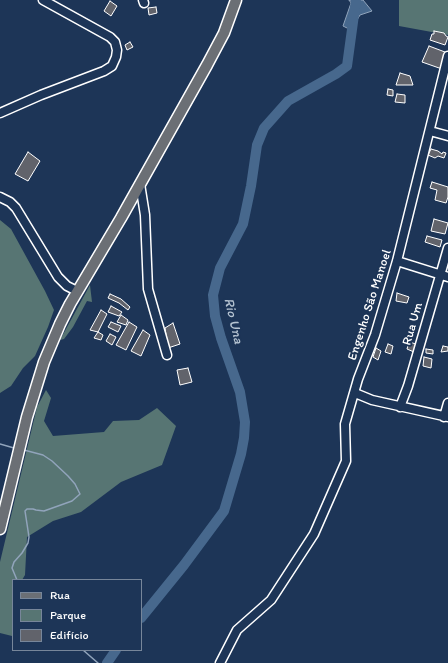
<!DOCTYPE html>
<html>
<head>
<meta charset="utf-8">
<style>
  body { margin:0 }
  #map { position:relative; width:448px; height:663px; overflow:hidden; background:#1d3557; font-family:Itim,sans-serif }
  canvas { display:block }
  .legend { position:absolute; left:12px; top:579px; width:130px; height:72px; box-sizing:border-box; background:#1d3557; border:1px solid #77869a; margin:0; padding:5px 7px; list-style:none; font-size:12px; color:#fff }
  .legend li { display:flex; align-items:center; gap:8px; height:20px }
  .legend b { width:20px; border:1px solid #77869a }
</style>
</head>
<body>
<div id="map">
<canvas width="448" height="663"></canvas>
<ul class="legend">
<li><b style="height:5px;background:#6b6f75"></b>Rua</li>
<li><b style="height:11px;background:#577573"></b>Parque</li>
<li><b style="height:11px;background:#61636b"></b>Edifício</li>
</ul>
</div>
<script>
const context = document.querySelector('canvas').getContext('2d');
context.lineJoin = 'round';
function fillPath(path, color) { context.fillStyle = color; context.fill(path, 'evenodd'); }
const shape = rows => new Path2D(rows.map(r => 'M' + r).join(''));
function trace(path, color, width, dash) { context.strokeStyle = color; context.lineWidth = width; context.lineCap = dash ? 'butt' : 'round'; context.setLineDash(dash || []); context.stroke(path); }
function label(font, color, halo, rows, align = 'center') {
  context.font = font + ' Itim,sans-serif'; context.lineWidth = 4; context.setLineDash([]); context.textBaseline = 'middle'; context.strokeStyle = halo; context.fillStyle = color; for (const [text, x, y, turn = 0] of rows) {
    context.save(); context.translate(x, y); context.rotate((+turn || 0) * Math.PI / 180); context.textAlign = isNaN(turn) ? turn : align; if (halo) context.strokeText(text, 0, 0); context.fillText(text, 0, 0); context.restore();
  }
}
const green = shape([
  [399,0,448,0,448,35,399,26],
  [0,220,11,229,45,291,54,310,48,327,35,356,23,368,11,386,0,393],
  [90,285,92,302,87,301,73,327,64,339,60,340],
  [46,390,51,398,44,421,53,436,104,432,113,421,139,420,157,408,176,426,162,465,121,482,81,512,53,521,27,537,25,575,22,580,13,580,12,636,0,633,0,562,37,407]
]);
const water = shape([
  [349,0,363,0,372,11,360,15,351,30,343,26,351,3,349,0]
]);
const stream = shape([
  [0,444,14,448],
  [17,580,12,568,14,562,22,553,28,543,29,537,25,511,27,509,33,509,36,510,44,511,72,501,80,494,75,484,68,476,52,461,43,455,24,450],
  [83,650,98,663]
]);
const river = shape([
  [141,618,184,565,224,511,241,454,244,438,245,422,240,392,221,338,215,316,213,295,220,268,243,224,251,186,257,145,264,128,288,101,336,74,347,66,356,0],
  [107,663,116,650]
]);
const building = shape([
  [110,1,117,6,111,16,104,11,110,1],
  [156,7,157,13,149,15,148,8,156,7],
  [434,31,444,33,446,36,448,37,445,45,430,40,432,34,434,34,434,31],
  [130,42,133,47,127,50,125,45,130,42],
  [429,46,445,52,442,69,422,62,429,46],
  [400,73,410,76,413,85,396,85,400,73],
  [388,89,393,90,393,96,387,95,388,89],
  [397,94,405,95,405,103,395,102,397,94],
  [431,149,438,151,442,154,443,152,446,153,444,158,438,156,435,158,428,155,431,149],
  [28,152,40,161,28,181,15,174,28,152],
  [432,182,448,187,448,197,446,203,435,200,437,190,430,188,432,182],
  [434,219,448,223,445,234,431,231,434,219],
  [427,236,442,240,440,247,425,242,427,236],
  [397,293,409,297,407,303,396,301,397,293],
  [110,294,121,299,130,307,128,310,119,303,108,298,110,294],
  [111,306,122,312,119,316,108,312,111,306],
  [101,310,107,314,98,332,90,330,101,310],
  [121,315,128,320,126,325,117,322,121,315],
  [111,322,121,326,118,332,108,327,111,322],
  [129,322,137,327,126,350,116,345,129,322],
  [173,323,180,344,168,348,165,328,173,323],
  [143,330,150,335,141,356,131,351,143,330],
  [98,332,103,335,101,340,94,338,98,332],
  [110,334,116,337,112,345,106,341,110,334],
  [409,342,416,344,414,352,407,349,409,342],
  [388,344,393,346,391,354,385,352,388,344],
  [443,346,448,347,448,351,441,352,443,346],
  [376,348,381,351,378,360,373,357,376,348],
  [426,349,433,350,433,354,426,353,426,349],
  [424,357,432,359,431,368,423,366,424,357],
  [188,368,192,382,180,385,177,370,188,368]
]);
const minor = shape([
  [143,0,144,3],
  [0,113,41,95,104,71,112,66,116,57,117,50,115,42,110,37,43,0],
  [430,131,448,136],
  [140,184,145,215,148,289,167,355],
  [0,197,10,202,16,208,58,277,67,286,77,291],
  [397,261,448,277],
  [355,393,372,400,448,417],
  [400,407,408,386,448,248],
  [444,417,448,403],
  [220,663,237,630,271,600,314,534,346,461,345,424,358,379,375,335,397,261,448,56]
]);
const major = shape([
  [0,529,27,417,44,362,60,324,70,304,121,218,207,65,224,33,236,0]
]);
const streetNames = [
  ["Engenho São Manoel",370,305,-72],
  ["Rua Um",413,324,-74]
];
const waterNames = [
  ["Rio Una",233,321,77]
];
fillPath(green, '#577573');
fillPath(water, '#47688d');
trace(water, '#91a4bb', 1);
trace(stream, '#91a4bb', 1.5);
trace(river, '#47688d', 10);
fillPath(building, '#61636b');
trace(building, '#fff', 1);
trace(minor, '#fff', 11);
trace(major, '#fff', 13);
trace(minor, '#1d3557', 8);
trace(major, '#6b6f75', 10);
label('13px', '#fff', '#1d3557', streetNames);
label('italic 14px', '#b5c3d1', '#1d3557', waterNames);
</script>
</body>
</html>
